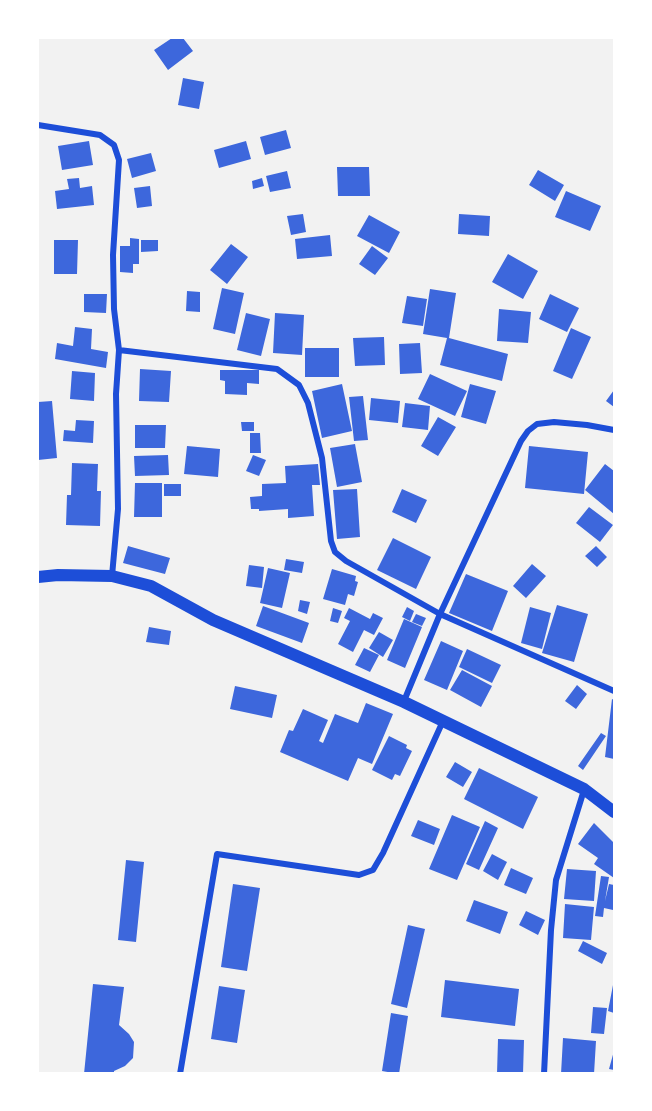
<!DOCTYPE html>
<html>
<head>
<meta charset="utf-8">
<style>
  body { margin:0 }
  #map { position:relative; width:652px; height:1111px; overflow:hidden; background:#f2f2f2; font-family:"Fira Sans Condensed",sans-serif }
  canvas { display:block }
  .frame { position:absolute; inset:0; border:39px solid #fff; pointer-events:none }
</style>
</head>
<body>
<div id="map">
<canvas width="652" height="1111"></canvas>
<div class="frame"></div>
</div>
<script>
const context = document.querySelector('canvas').getContext('2d');
context.lineJoin = 'round';
function fillPath(path, color) { context.fillStyle = color; context.fill(path, 'evenodd'); }
const shape = rows => new Path2D(rows.map(r => 'M' + r).join(''));
function trace(path, color, width, dash) { context.strokeStyle = color; context.lineWidth = width; context.lineCap = dash ? 'butt' : 'round'; context.setLineDash(dash || []); context.stroke(path); }
const building = shape([
  [172,38,183,38,193,51,168,70,154,50],
  [183,78,204,82,199,109,178,105],
  [286,130,291,148,265,155,260,137],
  [89,141,93,165,62,170,58,146],
  [246,141,251,159,219,168,214,150],
  [151,153,156,171,132,178,127,159],
  [337,167,369,167,370,196,338,196],
  [538,170,564,185,555,201,529,185],
  [287,171,291,188,270,192,266,176],
  [79,178,80,188,92,186,94,205,57,209,55,191,69,189,67,179],
  [262,178,264,186,253,189,252,181],
  [150,186,152,206,137,208,134,188],
  [566,191,601,206,590,231,555,217],
  [303,214,306,232,291,235,287,216],
  [459,214,490,216,489,236,458,234],
  [369,215,400,232,389,253,357,236],
  [330,235,332,256,297,259,295,239],
  [130,238,139,239,139,264,133,264,133,273,120,272,120,246,130,246],
  [54,240,78,240,77,274,54,274],
  [141,240,158,240,158,251,141,252],
  [231,244,248,257,227,284,210,270],
  [372,246,388,258,375,275,359,264],
  [508,254,538,271,523,299,492,282],
  [222,288,244,293,235,334,213,329],
  [430,289,456,293,449,338,508,354,502,381,440,365,447,338,423,334],
  [187,291,200,292,200,312,186,311],
  [84,294,107,294,106,313,84,312],
  [550,294,579,308,567,332,539,319],
  [407,296,427,299,423,326,402,323],
  [499,309,531,312,528,343,497,341],
  [246,313,270,319,261,356,237,350],
  [275,313,304,315,302,355,273,353],
  [75,327,92,329,91,349,108,352,106,368,55,359,57,343,73,346],
  [571,328,591,337,572,379,553,371],
  [384,337,385,365,355,366,353,338],
  [420,343,422,373,400,374,399,344],
  [305,348,339,348,339,377,305,377],
  [140,369,171,371,169,402,139,401],
  [220,370,259,370,259,384,247,383,247,395,225,394,225,381,220,380],
  [72,371,95,373,94,401,70,399],
  [430,374,467,391,455,416,418,399],
  [342,384,352,431,322,438,312,391],
  [470,384,496,391,486,424,461,417],
  [614,390,614,407,606,401],
  [363,396,368,440,354,441,349,397],
  [371,398,400,401,398,423,369,420],
  [52,401,57,458,38,460,38,402],
  [405,403,430,406,428,430,402,427],
  [438,417,456,427,438,456,421,446],
  [76,420,94,421,93,443,63,441,64,430,75,431],
  [241,422,254,422,254,431,242,431],
  [135,425,166,425,165,448,135,448],
  [250,433,260,433,261,453,250,453],
  [355,444,362,482,337,487,330,448],
  [187,446,220,449,218,477,184,474],
  [529,446,588,452,584,494,525,488],
  [168,455,169,475,135,476,134,456],
  [253,455,266,460,259,476,246,471],
  [72,463,98,464,97,491,101,491,100,526,66,525,67,495,71,495],
  [318,464,320,485,312,485,314,516,288,518,288,509,259,511,259,509,251,509,250,497,262,496,262,484,286,483,285,466],
  [605,464,614,471,614,514,585,490],
  [135,483,162,483,162,517,134,517],
  [164,484,181,484,181,496,164,496],
  [357,489,360,537,337,539,333,490],
  [402,489,427,500,416,523,392,512],
  [589,507,613,525,600,542,576,523],
  [393,538,431,557,416,589,377,570],
  [128,546,170,558,165,574,123,563],
  [596,546,607,557,597,567,585,556],
  [286,559,304,562,302,573,284,570],
  [532,564,546,576,526,598,513,586],
  [249,565,264,567,262,588,246,586],
  [268,568,290,573,282,608,260,603],
  [332,569,356,576,355,581,358,582,354,596,348,594,345,605,323,599],
  [466,574,508,591,492,631,449,613],
  [300,600,310,602,307,614,298,611],
  [557,605,588,614,574,662,542,653],
  [263,606,309,623,302,643,256,626],
  [407,607,414,611,410,621,402,617],
  [530,607,551,613,542,649,521,643],
  [333,608,342,611,338,623,330,621],
  [349,608,370,619,373,613,383,618,374,635,364,630,353,652,338,644,350,621,344,618],
  [416,614,426,618,422,626,412,622],
  [404,619,422,627,405,668,387,660],
  [149,627,171,631,169,645,146,642],
  [379,632,393,640,383,657,369,648],
  [441,641,463,651,447,690,424,680],
  [364,648,379,655,370,672,355,665],
  [467,649,501,665,492,683,459,667],
  [462,670,492,686,481,707,450,690],
  [577,685,587,694,576,709,565,701],
  [235,686,277,695,272,718,230,709],
  [612,699,614,700,614,759,605,757],
  [366,703,393,714,372,764,358,758,348,781,280,752,289,730,293,731,303,709,328,720,319,741,323,743,335,714,358,723],
  [601,733,606,736,583,770,578,766],
  [389,736,407,745,406,748,412,751,400,776,395,774,392,780,372,770],
  [455,762,472,772,463,787,446,777],
  [479,768,538,797,523,829,464,799],
  [452,815,480,827,457,880,429,869],
  [418,820,440,829,434,845,411,836],
  [485,821,498,828,479,870,466,864],
  [594,823,614,843,614,878,594,864,598,858,578,844],
  [492,854,507,862,498,880,483,871],
  [126,860,144,862,136,942,118,940],
  [511,868,533,878,526,894,504,885],
  [567,869,596,871,594,901,564,899],
  [601,876,609,877,605,901,609,884,614,885,613,910,604,908,603,917,595,916],
  [233,884,260,888,247,971,221,967],
  [474,900,508,912,500,934,466,921],
  [565,904,594,907,591,940,563,938],
  [526,911,545,920,538,935,519,925],
  [408,925,425,929,407,1008,391,1004],
  [583,941,607,953,602,964,578,951],
  [445,980,519,989,515,1026,441,1017],
  [93,984,124,987,119,1025,129,1034,134,1042,133,1058,125,1066,114,1071,114,1074,84,1074],
  [613,985,614,985,614,1013,608,1011],
  [219,986,245,990,237,1043,211,1039],
  [593,1007,607,1008,604,1034,591,1033],
  [391,1013,408,1016,399,1074,382,1071],
  [563,1038,596,1041,594,1074,561,1074],
  [498,1039,524,1040,523,1074,497,1074],
  [614,1051,614,1070,609,1069]
]);
const minor = shape([
  [38,125,100,135,114,145,119,160,113,255,114,309,119,350,116,394,118,509,112,576],
  [119,350,277,369,299,385,308,403,322,458,331,541,335,552,346,561,440,614,614,691],
  [404,701,440,614,521,441,528,431,537,424,554,422,587,425,614,430],
  [180,1074,217,854,359,875,373,870,383,853,443,721],
  [544,1074,551,930,556,880,584,790]
]);
const secondary = shape([
  [38,577,58,575,112,576,151,586,213,620,404,702,584,789,614,812]
]);
fillPath(building, '#3d67dc');
trace(minor, '#1d4ed8', 6);
trace(secondary, '#1d4ed8', 12);
</script>
</body>
</html>
